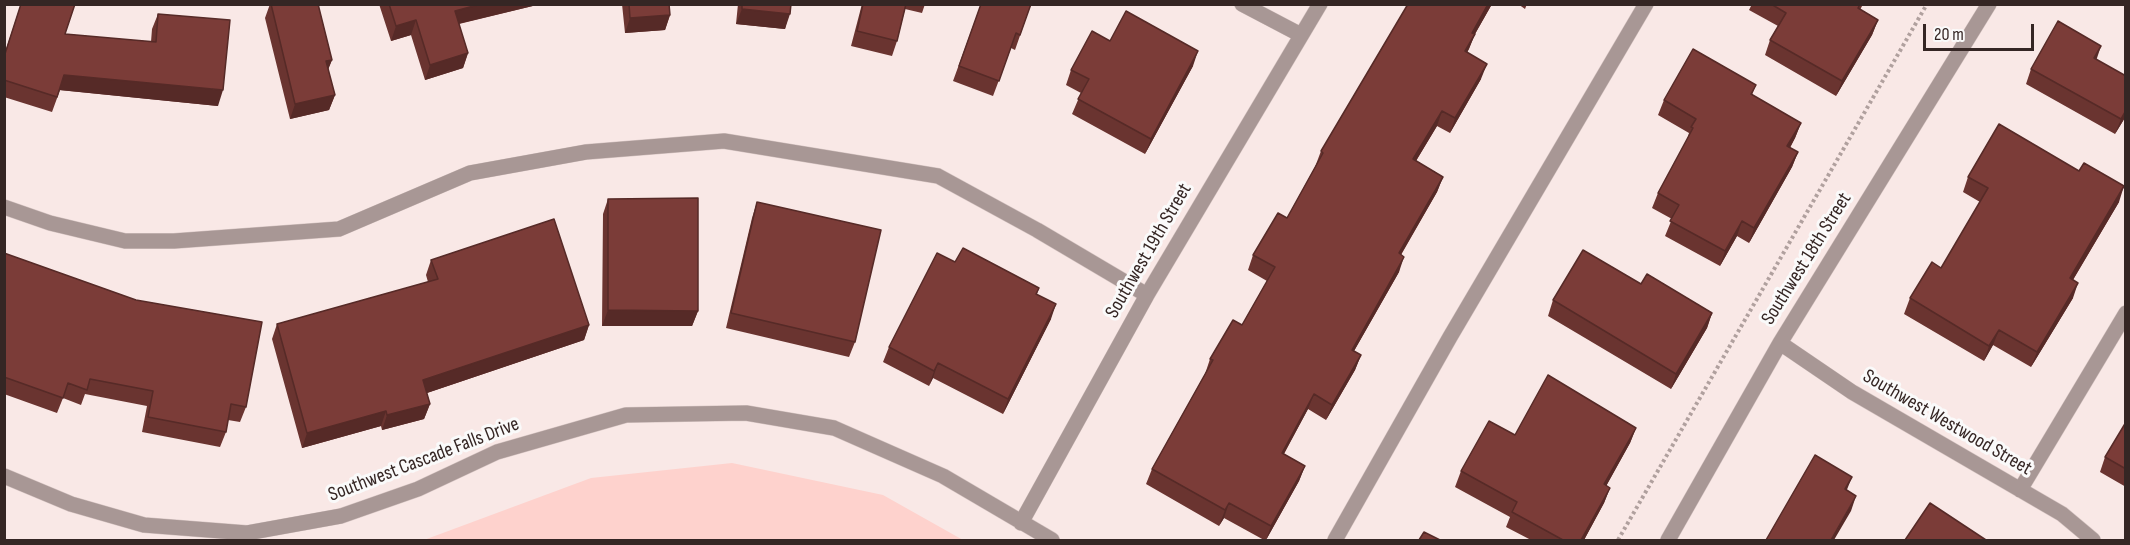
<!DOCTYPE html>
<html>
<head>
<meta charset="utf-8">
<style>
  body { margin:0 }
  #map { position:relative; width:2130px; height:545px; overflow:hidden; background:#f9e8e6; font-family:"Sofia Sans Condensed",sans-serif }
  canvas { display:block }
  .frame { position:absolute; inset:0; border:6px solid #352624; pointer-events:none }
  .scale { position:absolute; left:1923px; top:24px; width:111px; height:27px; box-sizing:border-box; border:3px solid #352624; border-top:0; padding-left:8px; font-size:18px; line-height:21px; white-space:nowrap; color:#352624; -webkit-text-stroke:4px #fafafa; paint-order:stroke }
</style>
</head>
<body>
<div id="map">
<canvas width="2130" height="545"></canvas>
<div class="frame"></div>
<div class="scale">20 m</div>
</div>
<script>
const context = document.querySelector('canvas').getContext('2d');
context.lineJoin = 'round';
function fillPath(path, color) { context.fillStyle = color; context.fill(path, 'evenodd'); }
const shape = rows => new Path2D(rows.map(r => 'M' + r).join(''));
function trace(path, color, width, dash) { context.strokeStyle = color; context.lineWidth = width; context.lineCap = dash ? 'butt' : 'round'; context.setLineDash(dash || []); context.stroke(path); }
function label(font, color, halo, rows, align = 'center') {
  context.font = font + ' "Sofia Sans Condensed",sans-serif'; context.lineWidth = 6; context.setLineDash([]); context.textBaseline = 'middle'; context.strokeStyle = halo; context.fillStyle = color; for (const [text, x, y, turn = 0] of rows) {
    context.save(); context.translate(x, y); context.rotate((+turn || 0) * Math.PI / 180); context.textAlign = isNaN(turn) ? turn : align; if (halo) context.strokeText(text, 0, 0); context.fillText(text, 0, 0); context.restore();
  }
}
const green = shape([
  [732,463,883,495,963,540,424,540,591,478]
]);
const path = shape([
  [1618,540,1927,4]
]);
const minor = shape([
  [1242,4,1301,35],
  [4,207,50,223,125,241,174,241,339,229,470,173,586,152,724,141,938,176,1037,230,1147,295],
  [1780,343,1852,392,2062,514,2093,540],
  [4,476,71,504,144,525,247,533,341,516,418,489,497,452,626,415,746,413,834,428,943,476,1052,540],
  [2020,490,2126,313],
  [1021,523,1147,295,1320,4],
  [1335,540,1450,337,1646,4],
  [1668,540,1780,343,1989,4]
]);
const wall = shape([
  [21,4,75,4,65,34,151,42,152,29,158,14,218,106,60,90,52,112,4,97,4,55],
  [270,4,318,4,332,60,328,69,335,95,329,110,290,119,265,18],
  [379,4,541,4,459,24,468,53,463,68,425,80,411,35,391,41],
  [622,4,669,4,670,15,665,30,625,33],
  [738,4,791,4,785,29,736,24],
  [862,4,925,4,922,13,905,9,897,41,892,56,851,46],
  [981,4,1031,4,1015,50,1011,48,993,96,953,81],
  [1408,4,1492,4,1475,34,1467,53,1481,79,1450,133,1437,126,1416,161,1443,177,1437,192,1401,255,1399,272,1354,351,1361,355,1355,370,1326,420,1308,409,1284,454,1305,466,1299,481,1266,540,1264,540,1224,518,1219,526,1146,484,1152,469,1205,374,1210,359,1242,325,1267,281,1248,270,1253,255,1287,218,1315,167,1321,151],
  [1518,4,1527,4,1525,9],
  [1752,4,1863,4,1860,10,1878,20,1872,35,1836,96,1765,55,1770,40,1778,26,1749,10],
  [1110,41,1193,66,1145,154,1072,114,1081,93,1066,85,1071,70],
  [2096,60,2126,116,2115,134,2026,84,2031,69],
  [1756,85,1752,95,1801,123,1795,138,1790,148,1798,152,1792,167,1749,243,1737,236,1720,266,1665,236,1672,219,1652,208,1658,193,1687,140,1689,133,1658,115,1664,100],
  [1968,177,2119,202,2073,280,2073,298,2031,367,1993,345,1984,361,1904,314,1910,298,1941,268,1980,202,1963,192],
  [608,199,698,311,692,326,602,326,603,214],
  [757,202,855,342,849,357,726,328,752,218],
  [4,253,246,407,240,422,228,420,226,432,220,447,142,432,147,406,85,394,81,405,63,398,57,413,4,394],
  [431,260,589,325,584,340,427,393,430,404,424,419,382,430,381,426,302,448,272,339,277,324,428,282,426,275],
  [955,262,1039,288,1037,294,1051,319,1003,414,933,378,929,386,883,362,889,347],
  [1641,284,1712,313,1707,328,1671,389,1548,316,1553,300],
  [2126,422,2126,487,2100,472,2105,457],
  [1636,428,1630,443,1606,486,1610,488,1604,503,1584,540,1531,540,1506,527,1510,517,1455,487,1461,471,1515,435]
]);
const shadedWall = shape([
  [481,4,541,4,449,26,455,11],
  [1488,4,1492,4,1467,48,1472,33],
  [742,9,790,14,785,29,736,24],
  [670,15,665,30,625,33,630,18],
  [416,20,411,35,391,41,396,26],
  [1878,20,1872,35,1836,96,1842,81],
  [1475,34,1469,49,1459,66,1465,51],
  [2101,46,2096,61,2094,58],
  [1198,51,1193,66,1145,154,1151,139],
  [468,53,463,68,425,80,430,65],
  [332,60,326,75,326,61],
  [1487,64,1481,79,1450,133,1455,118],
  [64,75,223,90,218,106,59,90],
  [335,95,329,110,290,119,295,104],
  [2126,110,2126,116,2115,134,2121,119],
  [1442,111,1437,126,1408,174,1413,159],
  [1801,123,1795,138,1782,161,1787,146],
  [1798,152,1792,167,1749,243,1754,228],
  [1443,177,1437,192,1393,268,1399,253],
  [2124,186,2119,202,2065,293,2070,278],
  [1742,221,1737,236,1720,266,1725,251],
  [1404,257,1399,272,1346,365,1352,350],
  [2078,283,2073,298,2031,367,2037,352],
  [1056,304,1051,319,1003,414,1008,399],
  [608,310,698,311,692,326,602,326],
  [1712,313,1707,328,1671,389,1676,374],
  [589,325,584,340,418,396,423,380],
  [1999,330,1993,345,1984,361,1989,346],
  [1361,355,1355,370,1326,420,1332,405],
  [938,363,933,378,929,386,934,371],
  [1314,394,1308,409,1276,468,1282,453],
  [430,404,424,419,382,430,387,415],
  [386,411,381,426,302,448,307,433],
  [1636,428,1630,443,1599,499,1604,484],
  [1305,466,1299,481,1266,540,1271,526],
  [1852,477,1846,492,1845,489],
  [1610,488,1604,503,1584,540,1581,540],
  [1856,496,1851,511,1834,540,1831,540],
  [1229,503,1224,518,1219,526,1225,510]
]);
const building = shape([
  [21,4,75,4,65,34,156,42,158,14,230,20,223,90,64,75,57,97,4,80,4,57,21,4],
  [271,4,318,4,332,60,326,61,335,95,295,104,271,4],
  [389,4,481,4,455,11,468,53,430,65,416,20,396,26,389,4],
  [629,4,669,4,670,15,630,18,629,4],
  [742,4,791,4,790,14,742,9,742,4],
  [863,4,906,4,897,41,857,31,863,4],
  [981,4,1031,4,1020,35,1016,33,999,81,959,66,981,4],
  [1408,4,1488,4,1472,33,1475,34,1465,51,1487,64,1455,118,1442,111,1413,159,1443,177,1399,253,1404,257,1352,350,1361,355,1332,405,1314,394,1282,453,1305,466,1271,526,1229,503,1225,510,1152,469,1213,360,1210,359,1233,320,1242,325,1275,267,1253,255,1278,213,1287,218,1323,153,1321,151,1408,4],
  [1771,4,1860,4,1858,8,1878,20,1842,81,1770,40,1786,13,1771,4],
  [1126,11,1198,51,1151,139,1078,99,1089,79,1071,70,1092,31,1110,41,1126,11],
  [2058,21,2101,46,2094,58,2126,76,2126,110,2121,119,2031,69,2058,21],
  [1693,49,1756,85,1751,94,1801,123,1787,146,1798,152,1754,228,1742,221,1725,251,1670,221,1679,205,1658,193,1693,128,1691,127,1696,119,1664,100,1693,49],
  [1999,124,2079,171,2084,163,2124,186,2070,278,2078,283,2037,352,1999,330,1989,346,1910,298,1932,262,1941,268,1988,188,1968,177,1999,124],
  [698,198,698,311,608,310,608,199,698,198],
  [757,202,881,230,855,342,731,313,757,202],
  [554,219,589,325,423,380,430,404,387,415,386,411,307,433,277,324,438,279,431,260,554,219],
  [963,248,1039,288,1036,294,1056,304,1008,399,938,363,934,371,889,347,937,253,955,262,963,248],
  [1583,250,1641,284,1647,274,1712,313,1676,374,1553,300,1583,250],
  [4,253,136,300,262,322,246,407,231,404,226,432,148,417,153,391,90,379,87,390,68,383,63,398,4,377,4,253],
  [1548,375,1636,428,1604,484,1610,488,1581,540,1563,540,1512,512,1517,502,1461,471,1489,421,1515,435,1548,375],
  [2126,422,2126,469,2105,457,2126,422],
  [1815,455,1852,477,1845,489,1856,496,1831,540,1766,540,1815,455],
  [1930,503,1986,540,1905,540,1930,503],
  [1424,532,1440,540,1419,540,1424,532]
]);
const streetNames = [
  ["Southwest 19th Street",1149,251,-60],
  ["Southwest 18th Street",1807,259,-58],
  ["Southwest Westwood Street",1947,423,30],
  ["Southwest Cascade Falls Drive",424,460,-21]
];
fillPath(green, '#fed2cd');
trace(minor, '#d6c5c3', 16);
trace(path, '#b0a09e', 4, [3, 3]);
trace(minor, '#a89795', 15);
fillPath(wall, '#6a3430');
fillPath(shadedWall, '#562a27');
fillPath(building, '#7b3c38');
trace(building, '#562a27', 1.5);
label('20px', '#352624', '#fafafa', streetNames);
</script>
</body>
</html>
